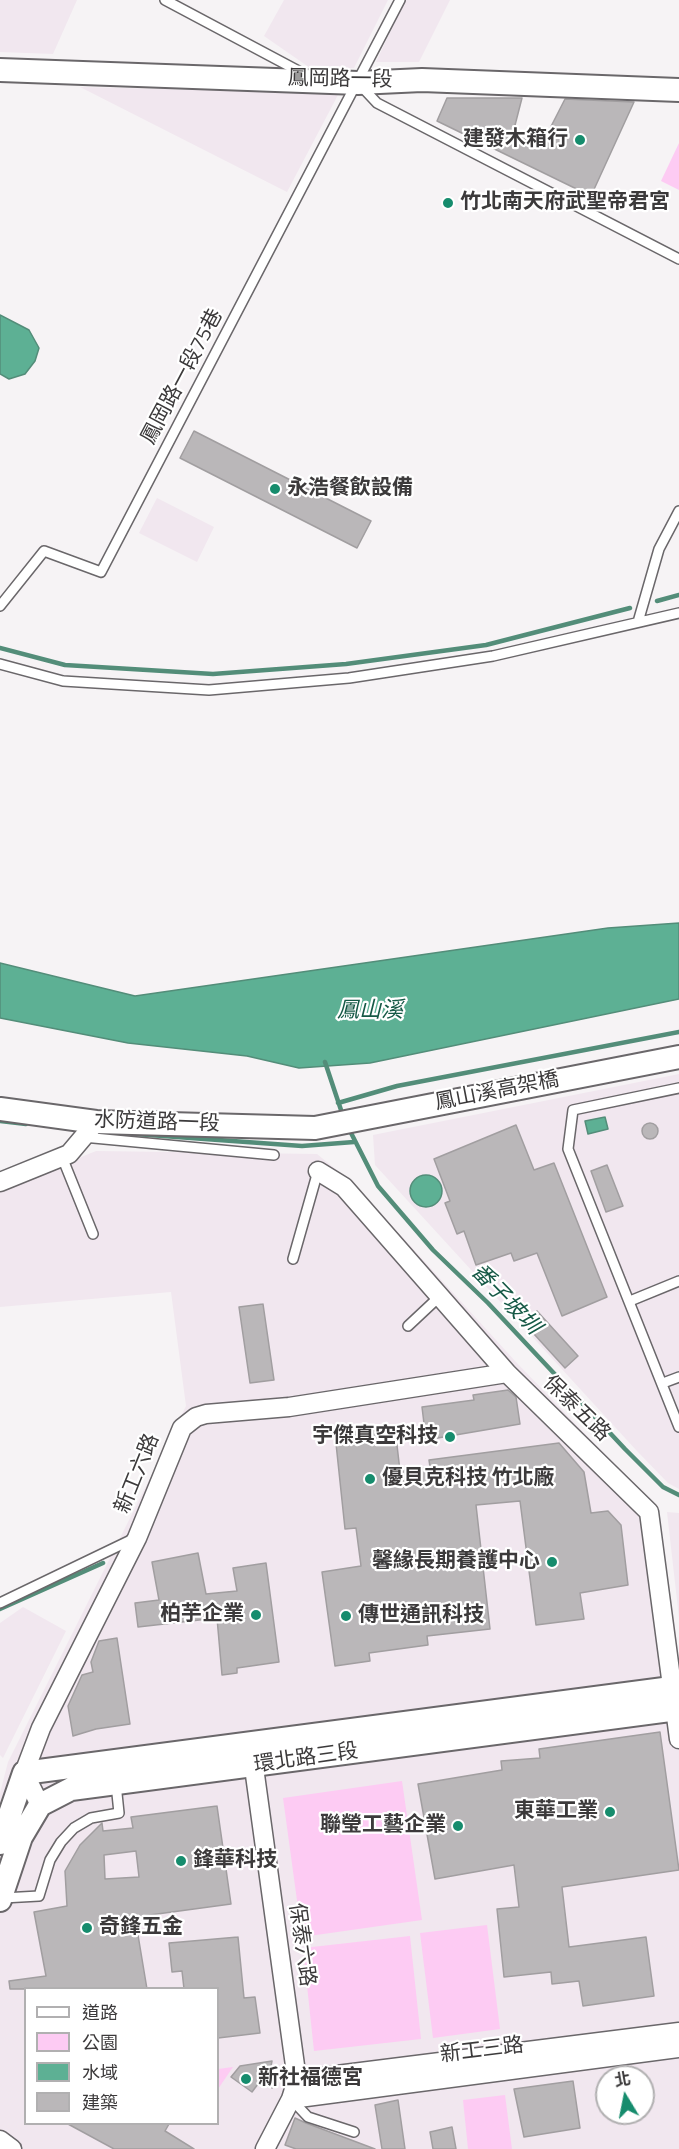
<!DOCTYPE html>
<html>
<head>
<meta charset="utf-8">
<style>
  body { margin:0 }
  #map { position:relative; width:679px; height:2149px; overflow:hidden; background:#f6f3f5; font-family:"Titillium Web","Noto Sans TC",sans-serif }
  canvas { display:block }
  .legend { position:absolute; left:24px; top:1987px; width:195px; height:138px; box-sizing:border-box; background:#fff; border:2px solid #b1b0b1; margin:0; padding:8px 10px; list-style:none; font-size:18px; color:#3c3a3b }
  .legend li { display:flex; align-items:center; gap:12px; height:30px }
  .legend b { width:30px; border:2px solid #b1b0b1 }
  .north { position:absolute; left:595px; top:2065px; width:60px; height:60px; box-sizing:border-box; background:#fff; border:2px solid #b1b0b1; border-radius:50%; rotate:350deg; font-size:16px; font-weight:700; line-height:24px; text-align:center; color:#3c3a3b }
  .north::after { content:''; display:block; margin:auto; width:21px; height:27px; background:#168c6d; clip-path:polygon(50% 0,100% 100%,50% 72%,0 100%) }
</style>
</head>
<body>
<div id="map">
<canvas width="679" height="2149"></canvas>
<ul class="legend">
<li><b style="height:8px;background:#fff"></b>道路</li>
<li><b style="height:16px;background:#fdcbf3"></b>公園</li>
<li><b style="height:16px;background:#5db094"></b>水域</li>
<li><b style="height:16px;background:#bab7b9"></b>建築</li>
</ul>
<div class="north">北</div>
</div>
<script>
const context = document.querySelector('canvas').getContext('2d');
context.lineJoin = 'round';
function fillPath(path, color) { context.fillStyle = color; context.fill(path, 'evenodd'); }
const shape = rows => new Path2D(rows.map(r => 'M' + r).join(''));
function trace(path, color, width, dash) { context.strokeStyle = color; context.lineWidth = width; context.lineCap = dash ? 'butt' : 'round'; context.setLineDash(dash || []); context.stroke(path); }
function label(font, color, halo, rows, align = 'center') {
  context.font = font + ' "Titillium Web","Noto Sans TC",sans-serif'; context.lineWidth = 4.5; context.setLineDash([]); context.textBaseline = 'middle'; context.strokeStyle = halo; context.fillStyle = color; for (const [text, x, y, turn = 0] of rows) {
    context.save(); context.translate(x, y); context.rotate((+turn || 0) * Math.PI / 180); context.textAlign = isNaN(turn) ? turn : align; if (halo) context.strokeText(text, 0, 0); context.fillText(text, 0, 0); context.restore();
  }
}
const built = shape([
  [0,0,77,0,53,54,0,52],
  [284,0,388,0,354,68,313,70,264,36],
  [405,0,450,0,419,62,376,62],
  [80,87,339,93,287,192],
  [157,498,214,527,197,562,139,533],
  [679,1074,679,1489,668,1483,636,1450,375,1165,373,1135],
  [96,1151,317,1154,354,1184,516,1362,656,1507,679,1676,679,2149,0,2149,0,1793,8,1762,186,1406,171,1292,0,1307,0,1190],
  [26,1988,218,1988,218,2124,26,2124],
  [607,2077,643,2077,643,2113,607,2113],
  [667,1512,679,1513,679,1618],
  [23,1607,66,1631,3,1758,0,1755,0,1623]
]);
const green = shape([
  [679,143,679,190,661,181],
  [402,1781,422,1920,302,1937,283,1798],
  [487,1925,500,2029,433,2038,420,1933],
  [410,1936,421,2039,314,2051,303,1948],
  [233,2067,218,2089,218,2069],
  [505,2095,512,2149,468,2149,463,2100]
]);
const water = shape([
  [0,315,29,330,39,348,35,361,25,374,9,379,0,374,0,315],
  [679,923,679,999,370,1063,299,1068,247,1056,128,1043,0,1018,0,963,135,996,608,928,679,923],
  [605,1117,608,1129,588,1134,585,1121,605,1117],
  '410 1191a16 16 0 1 1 32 0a16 16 0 1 1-32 0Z'
]);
const stream = shape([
  [657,601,679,595],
  [0,648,65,665,213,674,346,664,486,645,630,608],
  [325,1062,343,1116],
  [338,1103,397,1086,679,1032],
  [0,1121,26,1124],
  [348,1127,378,1186,433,1250,488,1303,625,1449,663,1487,679,1495],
  [135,1134,302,1146,354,1142],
  [0,1609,103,1563]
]);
const building = shape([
  [447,98,522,98,513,133,540,148,565,99,634,102,591,196,437,121,447,98],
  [194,431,371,521,357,548,180,458,194,431],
  '642 1131a8 8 0 1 1 16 0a8 8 0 1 1-16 0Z',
  [516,1125,534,1170,554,1163,607,1297,562,1316,537,1253,514,1261,511,1253,476,1265,464,1231,457,1234,445,1203,450,1201,434,1159,516,1125],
  [607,1165,623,1206,606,1212,591,1171,607,1165],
  [263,1304,274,1380,250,1383,239,1307,263,1304],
  [537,1311,578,1356,565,1368,523,1322,537,1311],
  [508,1390,516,1397,520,1424,426,1440,422,1407,474,1400,473,1395,508,1390],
  [395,1428,400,1471,430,1467,429,1460,559,1443,584,1472,591,1513,608,1511,621,1525,628,1585,580,1593,584,1619,536,1625,520,1501,476,1505,490,1629,427,1636,428,1645,369,1653,370,1661,335,1666,322,1572,361,1566,356,1528,345,1529,335,1434,395,1428],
  [198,1553,206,1594,237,1591,233,1568,266,1563,279,1662,237,1668,237,1673,222,1675,217,1618,138,1627,135,1603,159,1600,152,1562,198,1553],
  [117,1638,130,1724,96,1729,73,1736,68,1706,82,1675,93,1672,91,1662,99,1641,117,1638],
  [660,1732,679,1870,562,1887,569,1947,646,1937,654,1996,583,2006,579,1981,552,1984,551,1972,504,1977,497,1909,519,1907,514,1865,435,1879,418,1784,502,1770,501,1761,540,1758,539,1749,660,1732],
  [217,1806,231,1904,135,1917,147,1989,10,1989,9,1981,46,1976,34,1912,67,1906,65,1871,80,1845,102,1823,103,1831,133,1828,131,1817,217,1806],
  [136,1851,139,1877,105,1879,104,1855,136,1851],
  [238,1937,244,1998,255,1997,260,2033,218,2038,218,1989,184,1989,182,1971,172,1972,169,1943,238,1937],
  [272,2061,270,2071,280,2078,272,2088,261,2080,252,2092,231,2077,240,2066,272,2061],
  [573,2081,580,2128,524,2137,514,2089,573,2081],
  [398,2100,405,2149,382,2149,375,2105,398,2100],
  [295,2118,306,2123,375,2149,296,2149,285,2145,295,2118],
  [68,2124,169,2124,165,2131,194,2149,114,2149,68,2124],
  [452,2127,456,2149,433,2149,430,2132,452,2127]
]);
const service = shape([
  [165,0,306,75],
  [362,87,377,103,679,259],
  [0,606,44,551,101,572,400,0],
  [638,622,659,549,679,511],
  [0,664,63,681,209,690,349,678,493,656,679,613],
  [679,1088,573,1110,568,1149,679,1427],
  [83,1137,274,1155],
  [62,1157,93,1234],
  [293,1259,318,1171],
  [630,1301,679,1281],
  [408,1326,440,1296],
  [663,1383,679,1377],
  [0,1603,133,1539],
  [3,1898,39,1896,50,1860,61,1842,74,1828,91,1818,119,1813,116,1784],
  [291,2099,308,2117,354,2132]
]);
const minor = shape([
  [318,1171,344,1187,507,1373,649,1512,679,1739],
  [0,1182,69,1154,96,1122],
  [252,1753,297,2080,291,2099,265,2149],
  [40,1805,24,1773,41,1728,137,1538,182,1428,196,1417,206,1414,289,1407,507,1373],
  [297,2080,679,2032],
  [291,2099,679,2048],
  [0,2140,12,2149]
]);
const tertiary = shape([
  [0,70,358,83,422,80,679,90],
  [0,1109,96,1122,315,1128,679,1057],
  [0,1843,24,1773,679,1687],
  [0,1900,21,1837,40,1805,71,1789,679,1709]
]);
const markers = [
  [580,140,6,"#168c6d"],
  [448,203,6,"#168c6d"],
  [275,489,6,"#168c6d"],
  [450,1437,6,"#168c6d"],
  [370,1479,6,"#168c6d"],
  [552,1562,6,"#168c6d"],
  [256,1615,6,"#168c6d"],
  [346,1616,6,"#168c6d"],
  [610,1812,6,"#168c6d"],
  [458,1826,6,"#168c6d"],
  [181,1861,6,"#168c6d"],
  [87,1928,6,"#168c6d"],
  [246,2079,6,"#168c6d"]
];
const streetNames = [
  ["鳳岡路一段",340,80,1],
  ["鳳岡路一段75巷",183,377,-62],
  ["鳳山溪高架橋",497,1092,-11],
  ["水防道路一段",157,1123,2],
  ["保泰五路",576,1409,44],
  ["新工六路",138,1474,-68],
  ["環北路三段",306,1759,-8],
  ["保泰六路",301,1945,82],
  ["新工三路",482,2051,-7]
];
const poiNames = [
  ["建發木箱行",568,140,"right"],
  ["竹北南天府武聖帝君宮",460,203],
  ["永浩餐飲設備",287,489],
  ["宇傑真空科技",438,1437,"right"],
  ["優貝克科技 竹北廠",382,1479],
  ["馨緣長期養護中心",540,1562,"right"],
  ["柏芋企業",244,1615,"right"],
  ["傳世通訊科技",358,1616],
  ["東華工業",598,1812,"right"],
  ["聯瑩工藝企業",446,1826,"right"],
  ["鋒華科技",193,1861],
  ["奇鋒五金",99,1928],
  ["新社福德宮",258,2079]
];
const waterNames = [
  ["鳳山溪",370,1012],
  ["番子坡圳",505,1300,46]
];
fillPath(built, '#f1e7ef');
fillPath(green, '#fdcbf3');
fillPath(water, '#5db094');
trace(water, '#538d79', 1.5);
trace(stream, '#538d79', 4.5);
fillPath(building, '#bab7b9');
trace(building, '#a19ea0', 1.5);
trace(service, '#6a676a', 12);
trace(minor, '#6a676a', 21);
trace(tertiary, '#6a676a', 26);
trace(service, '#fff', 9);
trace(minor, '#fff', 18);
trace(tertiary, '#fff', 22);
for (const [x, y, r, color] of markers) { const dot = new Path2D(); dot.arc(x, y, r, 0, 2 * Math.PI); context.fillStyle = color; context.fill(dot); trace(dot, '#fff', 2); }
label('21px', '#3c3a3b', '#fff', streetNames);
label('bold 21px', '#3c3a3b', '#fff', poiNames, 'left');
label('italic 22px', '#165946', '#fff', waterNames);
</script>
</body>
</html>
